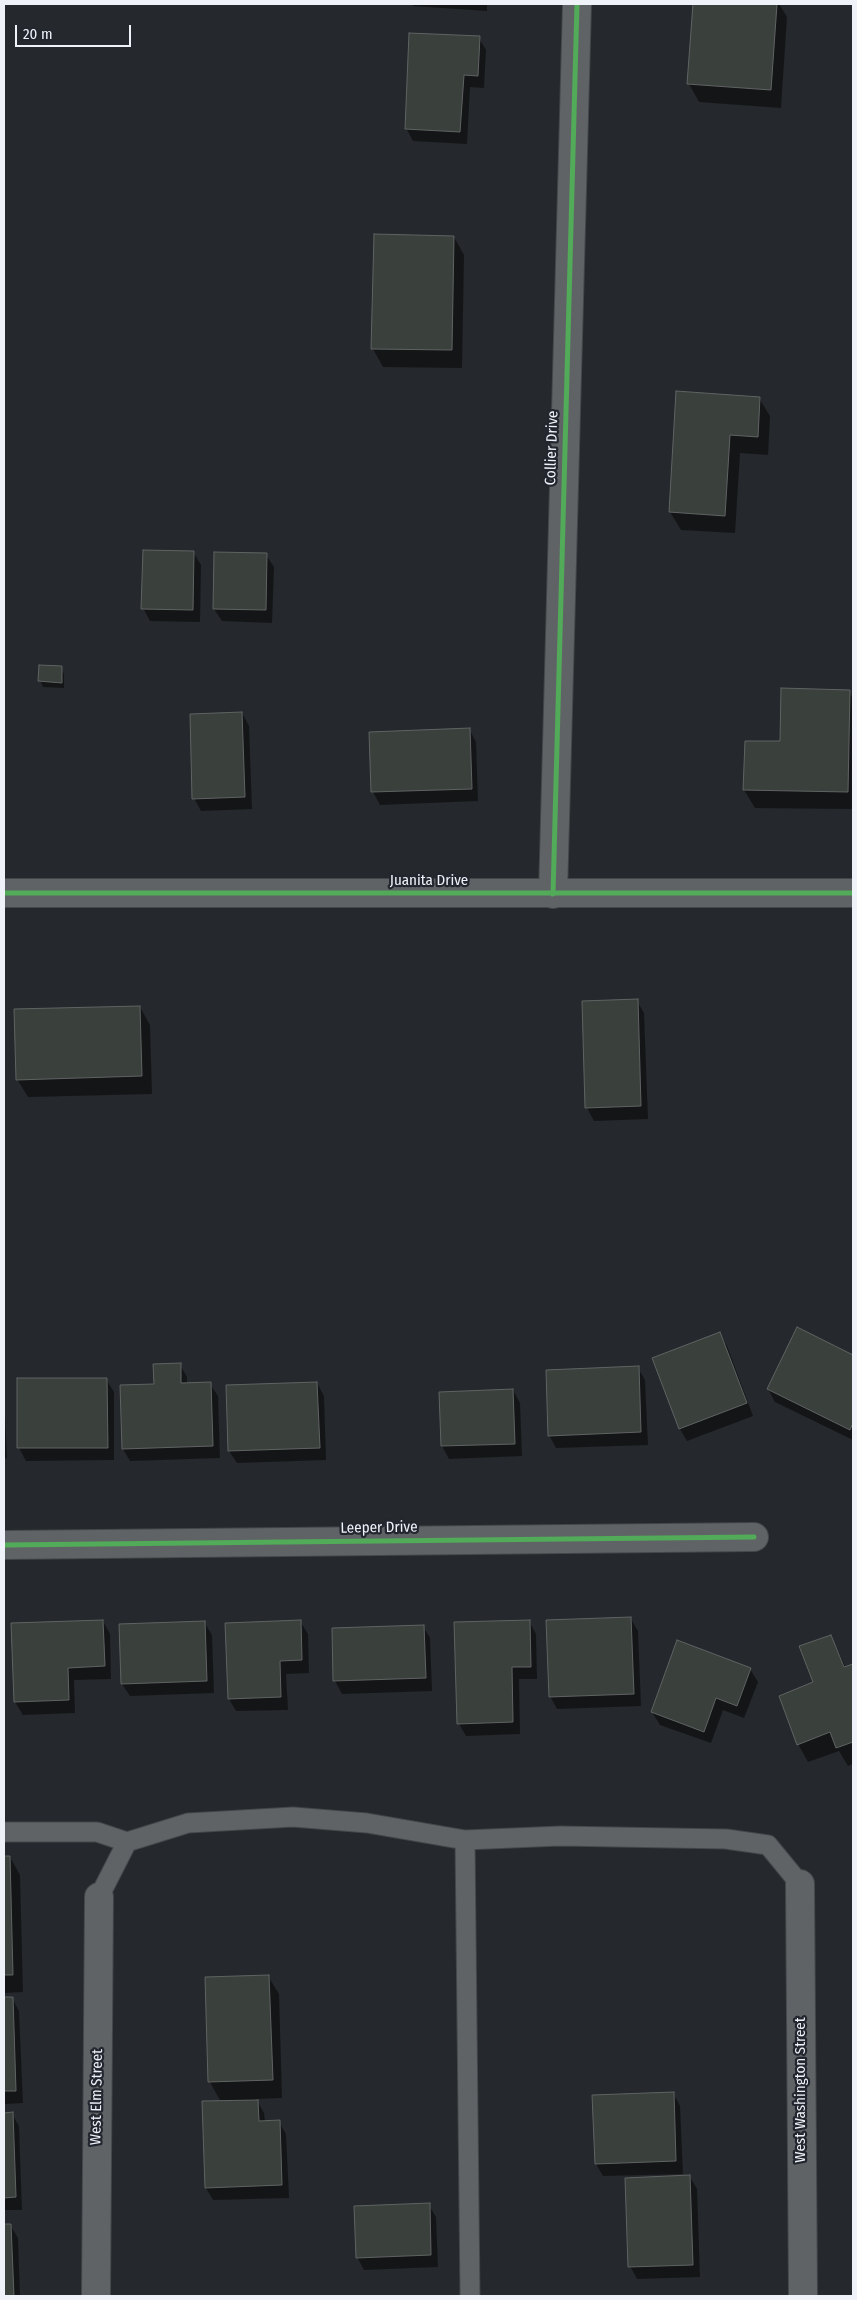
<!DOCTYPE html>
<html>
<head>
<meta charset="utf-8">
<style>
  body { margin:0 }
  #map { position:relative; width:857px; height:2300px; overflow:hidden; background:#25282c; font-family:"Fira Sans Condensed",sans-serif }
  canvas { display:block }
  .frame { position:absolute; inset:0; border:5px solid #eff2f8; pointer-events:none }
  .scale { position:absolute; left:15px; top:25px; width:116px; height:22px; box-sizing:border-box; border:2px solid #eff2f8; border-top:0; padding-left:6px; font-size:15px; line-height:18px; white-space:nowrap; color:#eff2f8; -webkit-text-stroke:4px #22272f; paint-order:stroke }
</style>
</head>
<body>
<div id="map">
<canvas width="857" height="2300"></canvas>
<div class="frame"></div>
<div class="scale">20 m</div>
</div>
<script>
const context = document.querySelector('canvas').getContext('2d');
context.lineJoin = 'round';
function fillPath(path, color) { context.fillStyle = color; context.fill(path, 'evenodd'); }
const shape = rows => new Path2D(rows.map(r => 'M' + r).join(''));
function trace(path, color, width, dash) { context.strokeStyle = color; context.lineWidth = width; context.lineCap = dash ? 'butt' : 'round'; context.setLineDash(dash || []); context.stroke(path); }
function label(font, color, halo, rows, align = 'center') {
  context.font = font + ' "Fira Sans Condensed",sans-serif'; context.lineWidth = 4.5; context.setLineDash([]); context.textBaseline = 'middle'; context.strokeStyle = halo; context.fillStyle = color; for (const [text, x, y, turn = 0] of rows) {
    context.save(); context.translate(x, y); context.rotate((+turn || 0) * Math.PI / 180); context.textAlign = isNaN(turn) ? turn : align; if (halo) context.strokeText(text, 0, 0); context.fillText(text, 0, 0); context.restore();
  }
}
const shadow = shape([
  [412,4,487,4,487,11,413,6],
  [694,4,779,4,787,17,781,108,699,102,689,84],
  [479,38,486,50,484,88,470,87,467,144,413,141,406,128],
  [454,237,464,255,462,368,383,367,373,349],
  [677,392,759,398,770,416,768,455,740,453,735,533,681,530,670,512],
  [193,552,201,565,200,622,150,621,143,608],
  [266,555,274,567,272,623,222,621,214,609],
  [61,668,64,674,64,688,43,687,40,680],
  [849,691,853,699,853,809,755,808,744,790],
  [242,713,249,726,252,809,201,811,194,798],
  [469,729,476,742,478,801,380,805,373,792,371,733],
  [637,1001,644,1013,648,1119,594,1121,587,1108],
  [140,1007,150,1025,152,1094,28,1097,17,1079],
  [798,1329,853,1356,853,1440,775,1402,768,1389],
  [720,1334,727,1346,753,1416,687,1441,680,1429,654,1358],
  [180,1365,187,1377,187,1384,210,1384,218,1396,220,1458,130,1461,123,1449],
  [638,1368,645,1380,648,1445,556,1448,549,1435],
  [106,1379,114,1392,114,1460,26,1461,19,1448],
  [317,1383,324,1396,326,1460,237,1463,229,1451],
  [513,1390,520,1403,522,1456,449,1459,442,1446,440,1393],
  [4,1395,7,1458,4,1459],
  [631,1619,638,1631,641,1706,557,1709,550,1696],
  [103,1621,110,1634,111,1679,74,1680,75,1713,23,1715,15,1702,13,1625],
  [300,1621,308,1634,309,1673,286,1674,288,1710,236,1711,229,1699],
  [529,1621,536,1634,537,1679,519,1679,520,1734,466,1736,459,1724],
  [204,1622,212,1635,214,1693,130,1696,122,1684],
  [423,1626,430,1638,432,1691,342,1694,335,1681,333,1629],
  [831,1636,846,1668,853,1665,853,1764,848,1766,839,1751,808,1762,798,1744,814,1683],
  [750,1669,758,1682,744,1718,723,1710,711,1743,660,1725,652,1712],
  [4,1857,10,1857,20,1875,23,1992,4,1993],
  [268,1976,279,1994,282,2098,256,2099,264,2113,265,2122,279,2122,286,2134,289,2198,213,2200,206,2188,221,2102,210,2082,206,1978],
  [4,1998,12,1998,19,2011,23,2103,4,2104],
  [673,2093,680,2106,683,2174,603,2176,596,2164],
  [4,2114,12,2114,19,2126,22,2210,4,2210],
  [690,2177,697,2189,700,2277,637,2279,630,2266],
  [429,2205,436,2217,438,2267,364,2270,357,2257],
  [4,2225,10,2225,18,2238,20,2296,4,2296]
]);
const building = shape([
  [693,4,777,4,771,90,687,84,693,4],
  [409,33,480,36,478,76,464,75,460,132,405,129,409,33],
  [374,234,454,236,452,350,371,349,374,234],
  [676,391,760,397,758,437,730,435,725,516,669,512,676,391],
  [143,550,194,551,193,610,141,609,143,550],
  [214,552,267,553,266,610,213,609,214,552],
  [39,665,62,666,62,683,38,681,39,665],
  [781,688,850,690,848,792,743,790,745,741,780,741,781,688],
  [242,712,245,797,192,799,190,714,242,712],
  [470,728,472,789,371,792,369,732,470,728],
  [638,999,641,1106,585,1108,582,1001,638,999],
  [140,1006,142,1076,16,1080,14,1009,140,1006],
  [797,1327,853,1355,853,1423,850,1430,767,1389,797,1327],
  [720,1332,747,1403,679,1429,652,1358,720,1332],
  [181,1363,181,1383,211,1382,213,1446,122,1449,120,1385,154,1384,153,1364,181,1363],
  [639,1366,641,1432,548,1436,546,1370,639,1366],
  [17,1378,107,1378,108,1448,17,1448,17,1378],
  [317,1382,320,1448,228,1451,226,1385,317,1382],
  [513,1389,515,1444,441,1446,439,1392,513,1389],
  [631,1617,634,1694,549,1697,546,1620,631,1617],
  [103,1620,105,1666,68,1668,69,1700,14,1702,11,1623,103,1620],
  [301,1620,302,1660,280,1661,281,1697,228,1699,225,1623,301,1620],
  [530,1620,531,1667,512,1667,513,1722,457,1724,454,1622,530,1620],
  [205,1621,207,1681,121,1684,119,1624,205,1621],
  [424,1625,426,1678,333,1681,332,1628,424,1625],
  [831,1635,844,1667,853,1664,853,1742,836,1748,830,1732,797,1745,779,1696,813,1682,799,1646,831,1635],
  [677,1640,751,1668,737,1706,716,1698,704,1732,651,1712,677,1640],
  [4,1856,10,1856,13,1975,4,1975,4,1856],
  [269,1975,273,2080,208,2082,205,1977,269,1975],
  [4,1997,13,1997,16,2091,4,2091,4,1997],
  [674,2092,676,2161,595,2164,592,2095,674,2092],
  [258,2100,259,2121,280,2120,282,2185,205,2188,202,2101,258,2100],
  [13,2112,16,2197,4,2198,4,2113,13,2112],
  [690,2175,693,2265,628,2267,625,2178,690,2175],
  [430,2203,431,2255,356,2258,354,2206,430,2203],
  [4,2224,11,2224,14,2296,4,2296,4,2224]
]);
const service = shape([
  [4,1832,97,1832,127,1842],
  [99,1897,127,1842,188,1823,293,1817,367,1823,465,1840],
  [470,2296,465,1840,560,1836,726,1839,768,1845,800,1884]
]);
const minor = shape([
  [553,894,577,4],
  [4,1545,754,1537],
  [800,1884,803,2296],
  [96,2296,99,1897]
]);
const tertiary = shape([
  [4,893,853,893]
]);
const cycleway = shape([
  [4,893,853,893],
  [553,894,577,4],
  [4,1545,754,1537]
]);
const streetNames = [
  ["Collier Drive",552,448,-88],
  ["Juanita Drive",429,881],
  ["Leeper Drive",379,1528,-1],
  ["West Washington Street",801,2090,-90],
  ["West Elm Street",97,2097,-89]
];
fillPath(shadow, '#0007');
fillPath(building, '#3a413c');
trace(building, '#606363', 1);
trace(service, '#44464a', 21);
trace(minor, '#44464a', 30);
trace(tertiary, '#44464a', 30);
trace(service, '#606366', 19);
trace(minor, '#606366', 28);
trace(tertiary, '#606366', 28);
trace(cycleway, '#51ab58', 5);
label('15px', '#eff2f8', '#22272f', streetNames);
</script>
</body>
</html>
